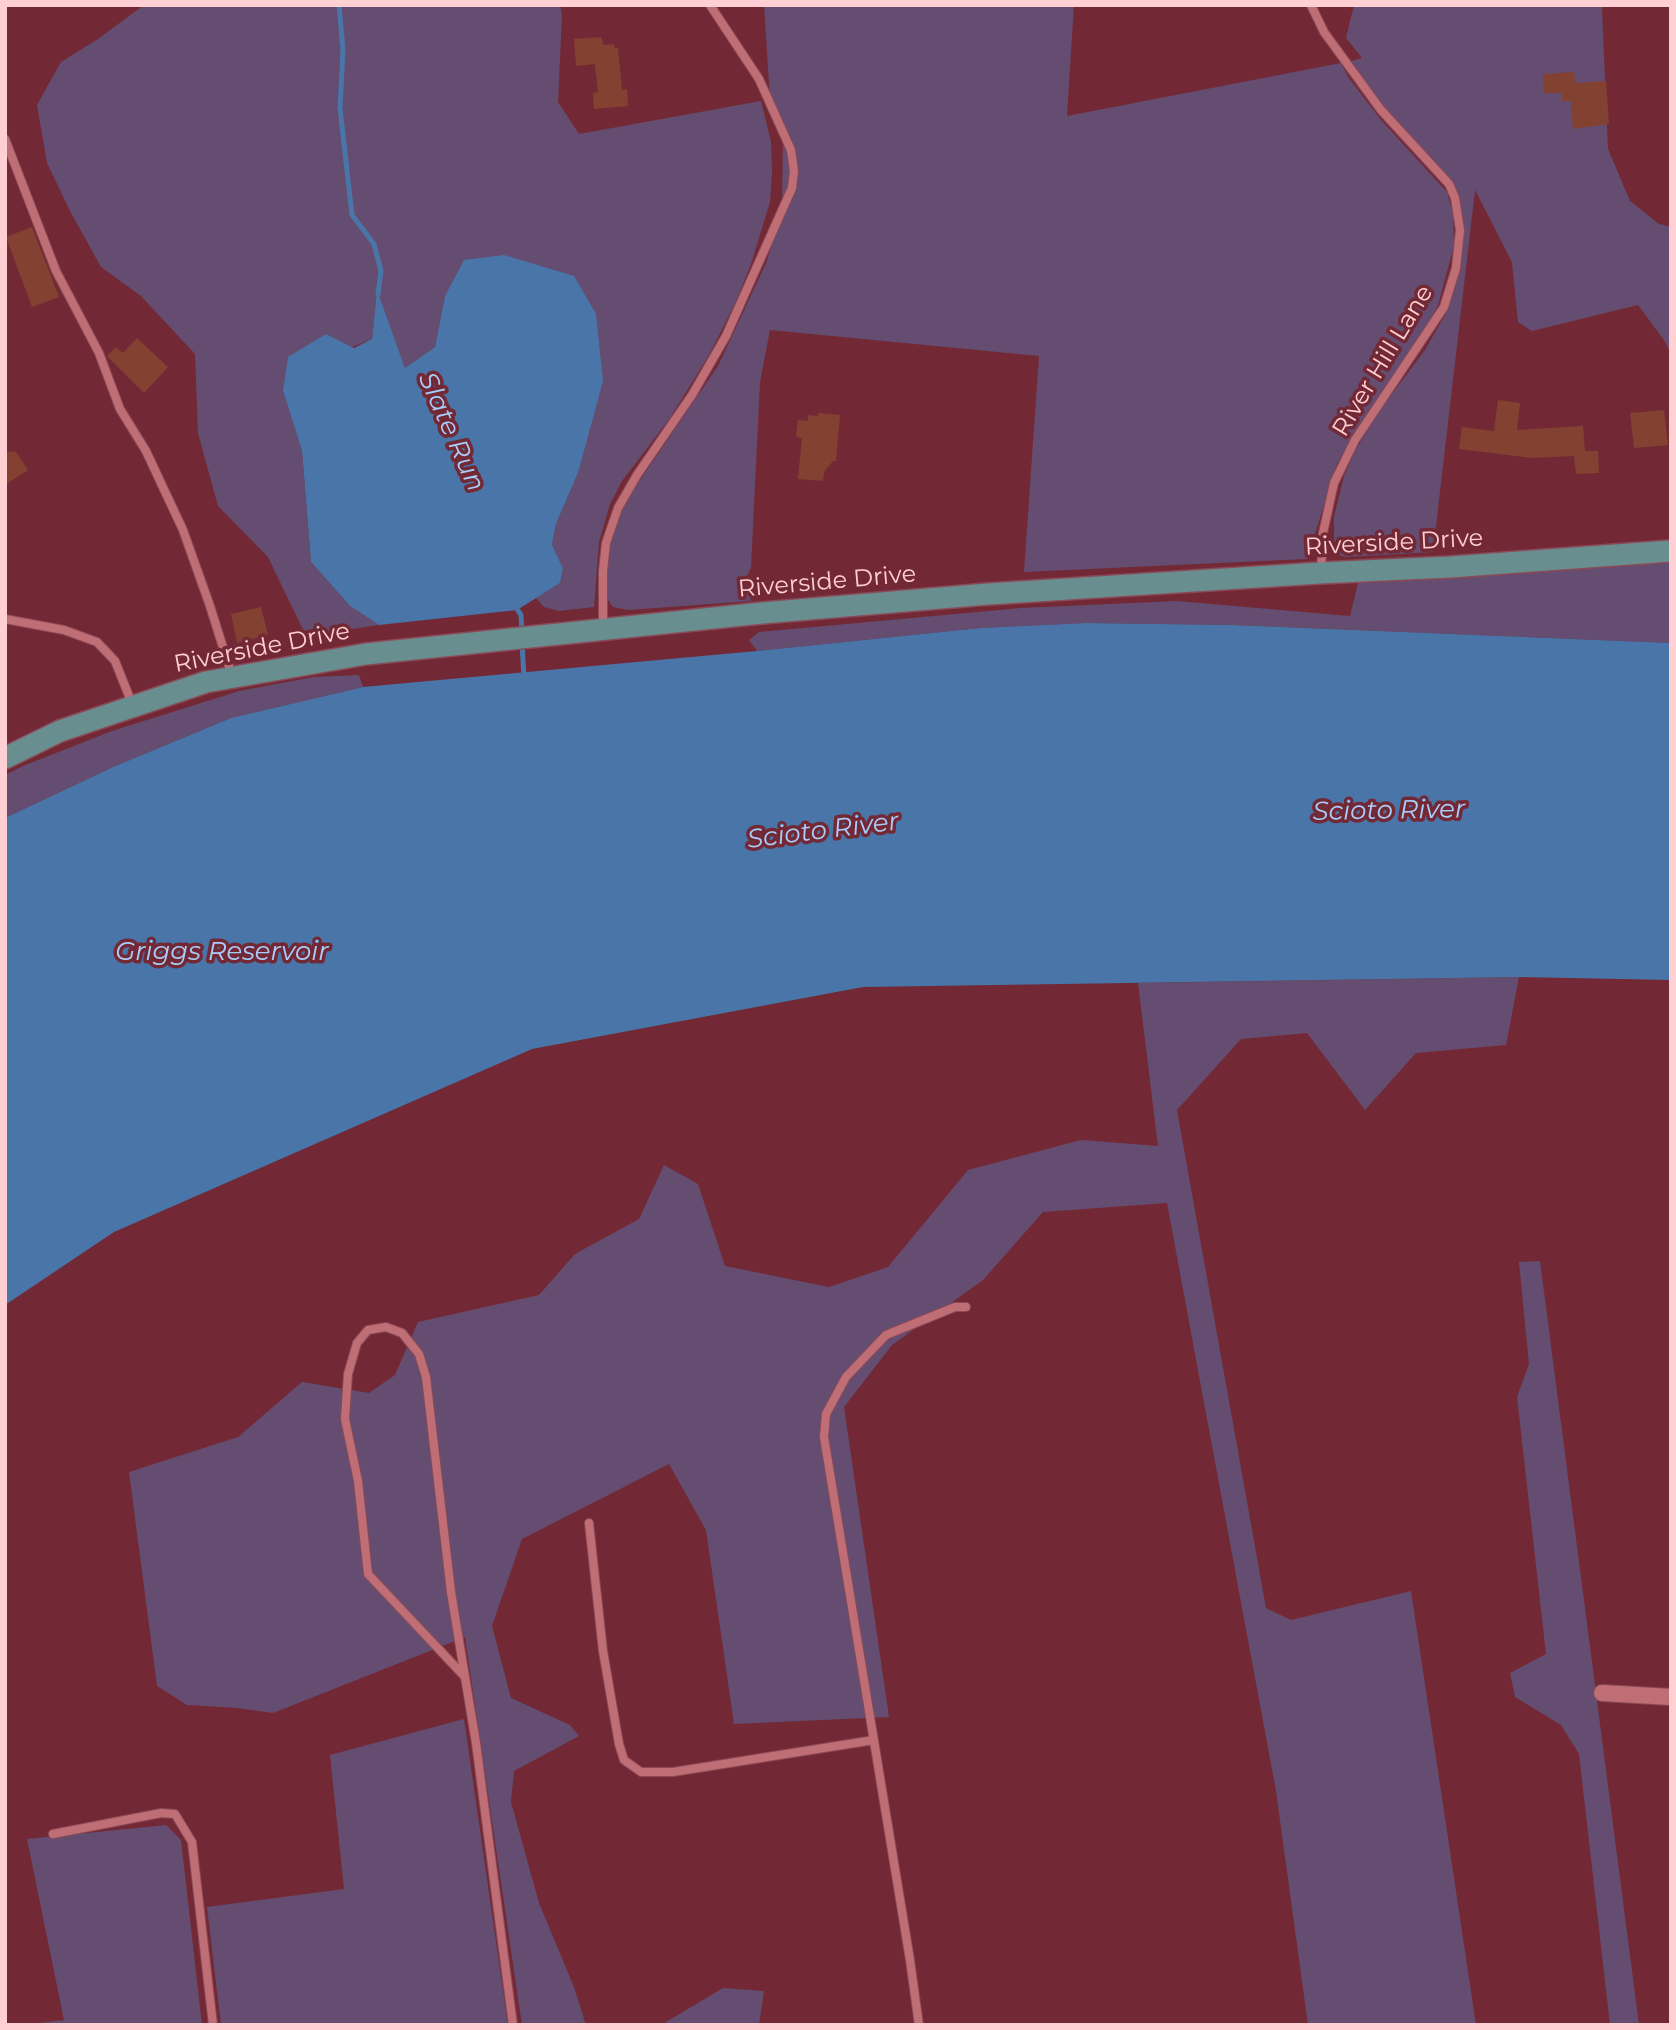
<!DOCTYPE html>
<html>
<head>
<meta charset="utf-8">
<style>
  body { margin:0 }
  #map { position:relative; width:1676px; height:2030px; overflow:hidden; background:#732935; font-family:Montserrat,sans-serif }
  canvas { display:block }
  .frame { position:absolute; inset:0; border:7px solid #fed0d3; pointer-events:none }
</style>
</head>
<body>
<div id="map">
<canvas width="1676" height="2030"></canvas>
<div class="frame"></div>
</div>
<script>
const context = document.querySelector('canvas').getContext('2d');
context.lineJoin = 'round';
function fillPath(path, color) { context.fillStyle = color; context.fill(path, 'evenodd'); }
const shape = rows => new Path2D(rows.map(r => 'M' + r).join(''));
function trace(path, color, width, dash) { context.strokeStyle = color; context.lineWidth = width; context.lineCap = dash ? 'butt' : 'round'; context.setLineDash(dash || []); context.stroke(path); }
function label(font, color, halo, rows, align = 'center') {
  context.font = font + ' Montserrat,sans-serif'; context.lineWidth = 7; context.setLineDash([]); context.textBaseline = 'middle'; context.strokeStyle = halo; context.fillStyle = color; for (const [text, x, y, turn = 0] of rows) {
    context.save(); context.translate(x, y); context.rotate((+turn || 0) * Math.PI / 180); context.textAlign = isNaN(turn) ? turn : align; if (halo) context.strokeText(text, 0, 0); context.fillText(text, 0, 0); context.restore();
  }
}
const green = shape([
  [144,5,560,5,562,15,558,102,579,134,761,101,771,142,772,173,770,202,751,264,735,304,709,355,670,418,622,481,610,504,599,542,594,607,559,611,544,607,536,598,560,583,563,568,552,545,556,524,578,473,445,296,435,347,405,368,377,292,372,339,352,347,325,334,283,391,302,451,311,562,350,606,379,625,306,636,268,557,218,506,198,433,195,354,141,296,101,267,70,211,47,163,37,105,61,62,98,39],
  [764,5,1074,5,1067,116,1341,63,1348,77,1381,120,1447,192,1453,214,1454,246,1438,305,1427,327,1363,419,1337,464,1307,559,1024,572,1039,356,770,330,760,382,751,567,745,581,751,601,628,610,613,607,608,600,607,579,610,544,617,519,629,496,718,366,767,261,782,206,783,138,770,100],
  [1354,5,1604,5,1602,9,1608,149,1630,201,1659,224,1671,227,1671,354,1664,340,1638,305,1532,331,1518,322,1512,262,1475,190,1433,552,1346,557,1338,555,1334,544,1334,517,1344,476,1355,451,1377,414,1425,350,1445,315,1455,289,1463,244,1463,218,1458,193,1450,180,1384,109,1351,61,1362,58,1346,38],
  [1671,551,1671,643,1233,625,1086,623,980,628,757,651,749,640,759,632,1021,608,1177,601,1350,616,1361,571],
  [359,675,363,687,231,718,113,767,5,818,5,775,23,766,112,731,239,691,314,677],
  [1519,977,1506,1045,1416,1053,1365,1110,1307,1033,1241,1039,1177,1110,1266,1608,1291,1620,1411,1591,1476,2025,1308,2025,1276,1791,1167,1203,1043,1212,983,1280,892,1345,844,1407,889,1717,734,1724,706,1530,669,1464,522,1539,492,1626,511,1698,570,1725,579,1736,514,1771,511,1802,539,1903,574,1987,586,2025,522,2025,465,1637,273,1713,237,1708,187,1705,157,1686,129,1472,238,1437,302,1382,369,1393,395,1375,418,1322,539,1295,575,1254,639,1219,664,1165,698,1184,725,1266,829,1287,888,1267,968,1170,1081,1140,1158,1146,1138,983],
  [1540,1261,1639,2025,1610,2025,1579,1754,1561,1725,1515,1697,1510,1673,1546,1654,1517,1397,1529,1364,1519,1262],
  [464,1719,508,2025,221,2025,207,1907,344,1889,330,1755],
  [166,1825,181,1840,202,2025,23,2025,64,2020,27,1839],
  [723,1988,764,1991,759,2025,661,2025]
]);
const water = shape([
  [504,255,574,276,596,314,603,381,578,473,556,524,552,545,563,568,560,583,517,610,379,625,350,606,311,562,302,451,283,391,288,357,326,334,354,348,372,339,377,290,405,368,435,347,445,296,464,260],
  [1086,623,1233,625,1671,643,1671,980,1519,977,863,987,532,1049,114,1232,5,1305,5,818,113,767,231,718,363,687,757,651,980,628]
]);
const stream = shape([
  [339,5,343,50,340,108,352,215,374,244,381,271,378,294],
  [515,606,521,615,522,633],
  [522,643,524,678]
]);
const building = shape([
  [601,37,604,45,614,44,615,48,618,48,622,90,627,89,628,106,594,109,593,93,598,92,595,64,576,66,574,39],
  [1574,72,1575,83,1606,81,1609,124,1573,129,1571,101,1562,101,1562,93,1544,93,1543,74],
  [32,227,59,297,32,307,6,237],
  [137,338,168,367,144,393,107,356,116,347,123,353],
  [1498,400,1520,403,1517,430,1583,426,1585,451,1598,451,1599,473,1576,474,1574,456,1532,458,1459,449,1462,427,1494,431],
  [1664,410,1668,445,1634,448,1630,413],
  [818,413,840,415,836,461,833,461,824,472,823,481,798,479,802,438,796,437,798,420,808,421,808,415,818,416],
  [5,451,16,452,28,470,5,485],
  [261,607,268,635,237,643,231,614]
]);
const lane = shape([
  [1311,5,1324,32,1381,110,1449,184,1455,198,1460,230,1456,268,1444,307,1355,440,1334,483,1323,533,1321,572],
  [5,139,56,271,99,353,120,409,146,451,183,530,210,606,232,676],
  [5,619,64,630,97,642,115,661,133,706],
  [603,626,603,571,606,543,618,508,637,475,692,395,726,336,792,188,794,171,791,150,759,79,710,5],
  [589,1523,603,1651,619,1744,624,1760,641,1772,673,1772,874,1740],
  [465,1677,368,1574,358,1481,345,1419,348,1374,357,1343,368,1330,386,1327,402,1333,419,1354,426,1377,451,1592,465,1677,476,1743,513,2025],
  [53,1834,161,1813,175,1814,192,1842,213,2025],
  [919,2025,910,1960,824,1437,826,1414,846,1377,886,1335,955,1307,966,1307]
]);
const street = shape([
  [1602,1693,1671,1697]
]);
const primary = shape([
  [5,758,60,731,206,682,366,654,762,613,988,594,1320,573,1450,567,1671,551]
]);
const streetNames = [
  ["River Hill Lane",1383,361,-59],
  ["Riverside Drive",1394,543,-3],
  ["Riverside Drive",827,582,-5],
  ["Riverside Drive",262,648,-11]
];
const waterNames = [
  ["Slate Run",451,432,66],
  ["Scioto River",1389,811,-1],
  ["Scioto River",823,831,-7],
  ["Griggs Reservoir",222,952]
];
fillPath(green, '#644d70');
fillPath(water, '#4a75a8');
trace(stream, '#4a75a8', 5);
fillPath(building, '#834132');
trace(lane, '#8a4a57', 10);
trace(street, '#8a4a57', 18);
trace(primary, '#8a4a57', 24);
trace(lane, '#c06e76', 8);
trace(street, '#c06e76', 16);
trace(primary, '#688e90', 21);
label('24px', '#fed0d3', '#732935', streetNames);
label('italic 26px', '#a9cdfa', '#732935', waterNames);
</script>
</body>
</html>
